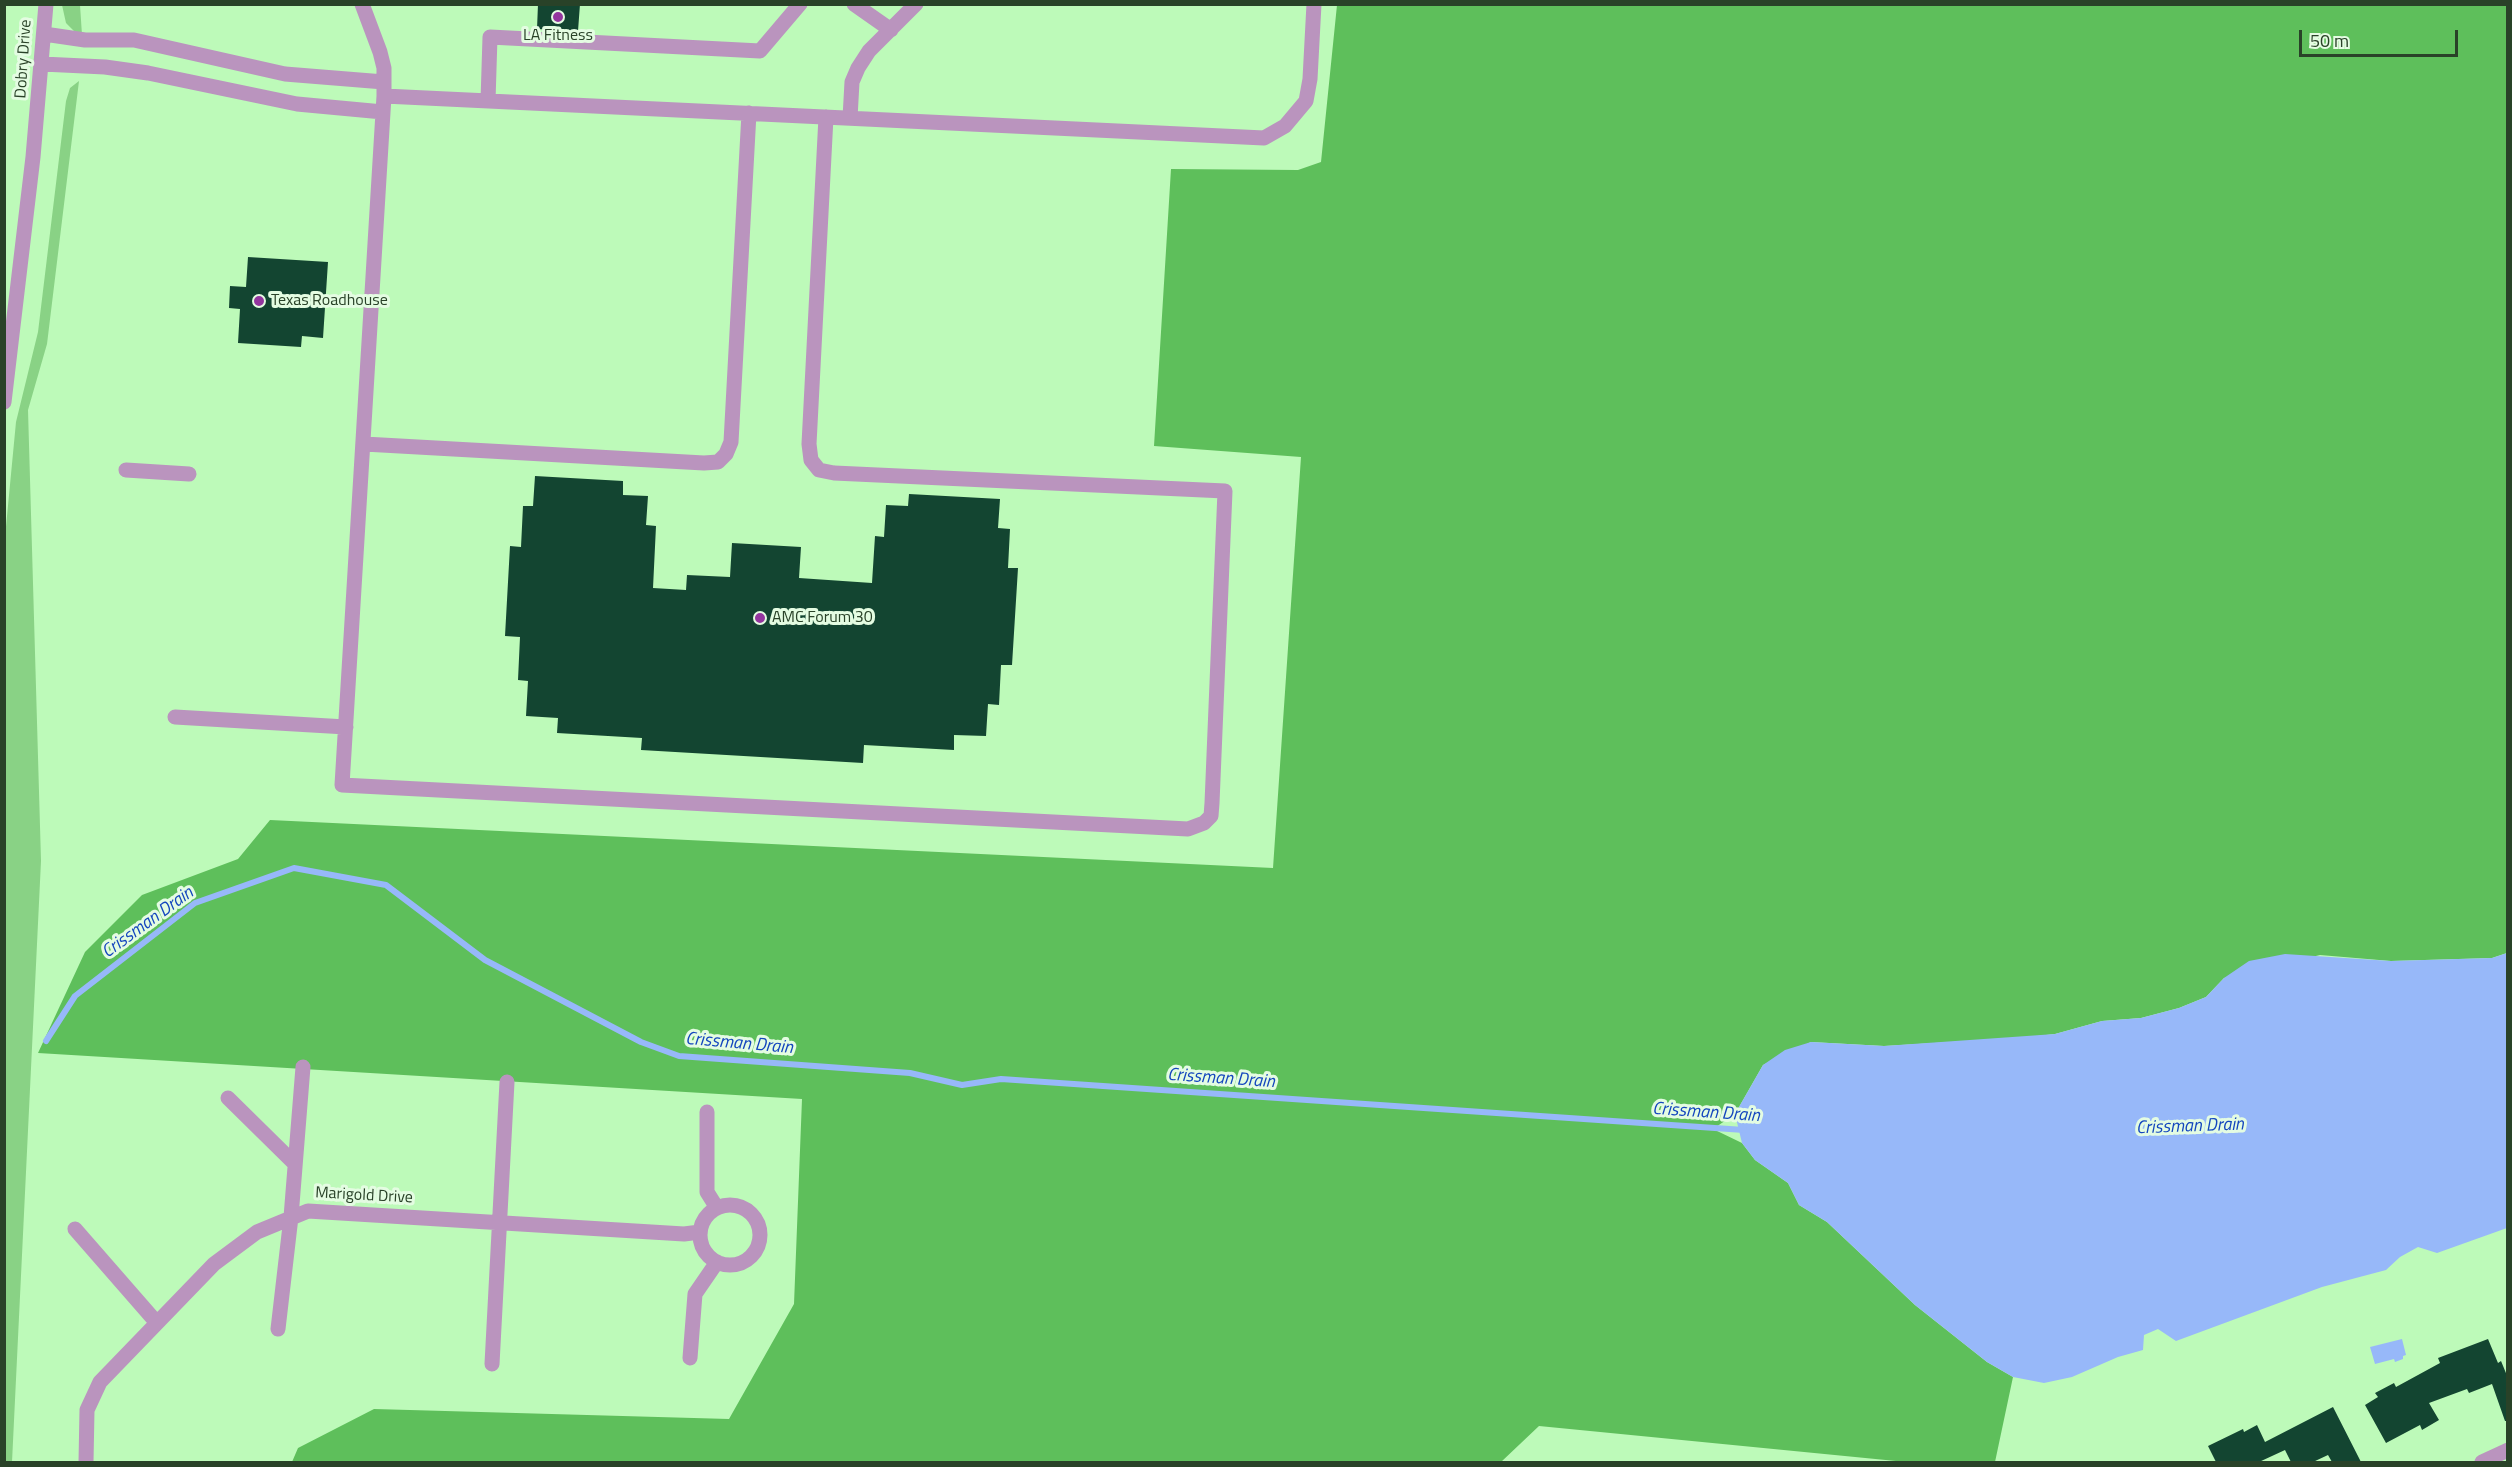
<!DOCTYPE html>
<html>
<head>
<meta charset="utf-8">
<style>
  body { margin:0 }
  #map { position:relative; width:2512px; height:1467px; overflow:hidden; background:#bdfab9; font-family:"Titillium Web",sans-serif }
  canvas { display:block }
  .frame { position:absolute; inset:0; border:6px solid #294228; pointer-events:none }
  .scale { position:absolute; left:2299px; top:30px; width:159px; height:27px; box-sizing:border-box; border:3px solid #294228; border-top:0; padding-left:8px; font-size:18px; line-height:21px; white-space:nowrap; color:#294228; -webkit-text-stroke:4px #e4fce2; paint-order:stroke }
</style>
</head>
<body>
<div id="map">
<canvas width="2512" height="1467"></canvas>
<div class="frame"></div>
<div class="scale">50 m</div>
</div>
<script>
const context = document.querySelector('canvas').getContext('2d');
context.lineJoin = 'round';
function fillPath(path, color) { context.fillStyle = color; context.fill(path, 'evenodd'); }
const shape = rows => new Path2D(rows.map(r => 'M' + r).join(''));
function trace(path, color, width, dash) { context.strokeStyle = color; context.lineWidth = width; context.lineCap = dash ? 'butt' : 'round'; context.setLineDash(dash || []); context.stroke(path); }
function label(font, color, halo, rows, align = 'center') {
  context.font = font + ' "Titillium Web",sans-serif'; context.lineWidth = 6; context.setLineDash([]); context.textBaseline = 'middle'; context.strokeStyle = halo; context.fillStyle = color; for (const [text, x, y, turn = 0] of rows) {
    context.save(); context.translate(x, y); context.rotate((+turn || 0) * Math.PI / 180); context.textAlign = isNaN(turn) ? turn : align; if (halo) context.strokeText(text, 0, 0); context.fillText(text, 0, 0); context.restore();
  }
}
const green = shape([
  [62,5,80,5,82,35,76,33,66,23],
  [79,81,47,344,28,410,41,861,12,1462,5,1462,5,537,16,422,38,332,66,101,70,88]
]);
const forest = shape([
  [1337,5,2507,5,2507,953,2492,958,2391,961,2320,955,2224,978,2206,997,2179,1008,2141,1018,2102,1021,2055,1034,2019,1038,1884,1046,1811,1042,1763,1065,1735,1114,1713,1129,1742,1143,1755,1160,1788,1183,1799,1205,1827,1222,1915,1305,1987,1362,2013,1377,1995,1462,1906,1462,1539,1426,1501,1462,292,1462,298,1448,374,1409,729,1419,794,1304,802,1099,38,1053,85,952,142,895,238,859,270,820,1273,868,1301,457,1154,446,1171,169,1298,170,1321,162]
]);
const water = shape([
  [2507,953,2507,1228,2437,1253,2418,1247,2400,1257,2386,1270,2322,1287,2176,1341,2158,1329,2144,1335,2143,1350,2118,1357,2072,1377,2044,1383,2013,1377,1987,1362,1915,1305,1827,1222,1799,1205,1788,1183,1755,1160,1742,1143,1735,1114,1763,1065,1785,1050,1811,1042,1884,1046,2055,1034,2102,1021,2141,1018,2179,1008,2206,997,2224,978,2249,961,2285,954,2391,961,2492,958],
  [2402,1339,2406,1355,2403,1356,2403,1359,2395,1362,2394,1359,2375,1364,2370,1347]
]);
const stream = shape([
  [46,1041,75,996,195,903,294,868,386,885,485,960,641,1042,679,1056,910,1073,962,1085,1001,1079,1744,1130]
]);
const building = shape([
  [538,4,580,4,578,31,537,29],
  [248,257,328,262,323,338,302,336,301,347,238,343,240,309,229,308,230,286,246,287],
  [535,476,623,481,623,495,648,496,646,525,656,526,653,588,686,590,687,575,730,577,732,543,801,547,799,578,872,583,875,536,884,537,886,505,908,506,909,494,1000,499,998,528,1010,529,1008,568,1018,568,1012,665,1001,665,999,705,988,704,986,736,954,735,954,750,864,745,863,763,641,750,642,738,557,733,558,718,526,716,528,681,518,680,520,637,505,636,510,546,521,547,523,506,533,506],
  [2488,1339,2498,1363,2501,1361,2508,1378,2508,1421,2505,1421,2492,1384,2469,1393,2467,1389,2429,1403,2439,1420,2422,1430,2420,1425,2386,1443,2365,1405,2378,1397,2375,1393,2394,1383,2396,1387,2440,1363,2438,1358],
  [2333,1407,2361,1462,2332,1462,2328,1455,2313,1462,2291,1462,2285,1450,2259,1462,2216,1462,2208,1446,2243,1429,2244,1432,2257,1425,2265,1442]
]);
const minor = shape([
  [362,4,380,52,384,68,384,96,342,785,1188,829,1204,823,1211,816,1212,803,1225,491,834,473,819,470,811,460,809,444,826,117],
  [854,4,891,30],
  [44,34,85,40,134,40,285,74,384,82],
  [42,64,105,67,148,73,297,104,383,112],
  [384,96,1264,138,1285,126,1306,101,1310,79,1314,4],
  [488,101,490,37,760,51,800,4],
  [850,118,852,82,858,68,869,51,916,4],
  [4,402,33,157,46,4],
  [364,444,704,463,718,462,726,454,731,442,749,113],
  [126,470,189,474],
  [175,717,346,727],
  [228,1098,295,1164],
  [707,1112,707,1192,717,1208],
  '700 1235a30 30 0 1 1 60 0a30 30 0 1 1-60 0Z',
  [75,1229,157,1323],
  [278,1329,291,1217,303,1067],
  [690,1358,695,1294,717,1262],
  [492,1364,507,1082],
  [86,1462,87,1410,100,1382,214,1264,257,1232,308,1211,684,1234,700,1232],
  [2482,1462,2508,1450]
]);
const markers = [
  [558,17,6,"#93359e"],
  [259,301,6,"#93359e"],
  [760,618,6,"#93359e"]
];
const poiNames = [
  ["LA Fitness",558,36,"center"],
  ["Texas Roadhouse",271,301],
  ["AMC Forum 30",772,618]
];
const streetNames = [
  ["Dobry Drive",24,59,-86],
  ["Marigold Drive",364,1196,3]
];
const waterNames = [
  ["Crissman Drain",148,923,-36],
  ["Crissman Drain",739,1044,5],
  ["Crissman Drain",1221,1079,4],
  ["Crissman Drain",1706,1113,4],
  ["Crissman Drain",2190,1127,-2]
];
fillPath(green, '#89d285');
fillPath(forest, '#5ebf5b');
fillPath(water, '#97b8f9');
trace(stream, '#97b8f9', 6);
fillPath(building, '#134531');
trace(minor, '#ba94be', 15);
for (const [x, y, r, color] of markers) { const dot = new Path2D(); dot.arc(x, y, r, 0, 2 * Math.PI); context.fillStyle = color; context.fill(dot); trace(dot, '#e4fce2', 2); }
label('16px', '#294228', '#e4fce2', poiNames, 'left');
label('16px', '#294228', '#e4fce2', streetNames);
label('italic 18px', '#1346be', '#e4fce2', waterNames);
</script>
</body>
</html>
